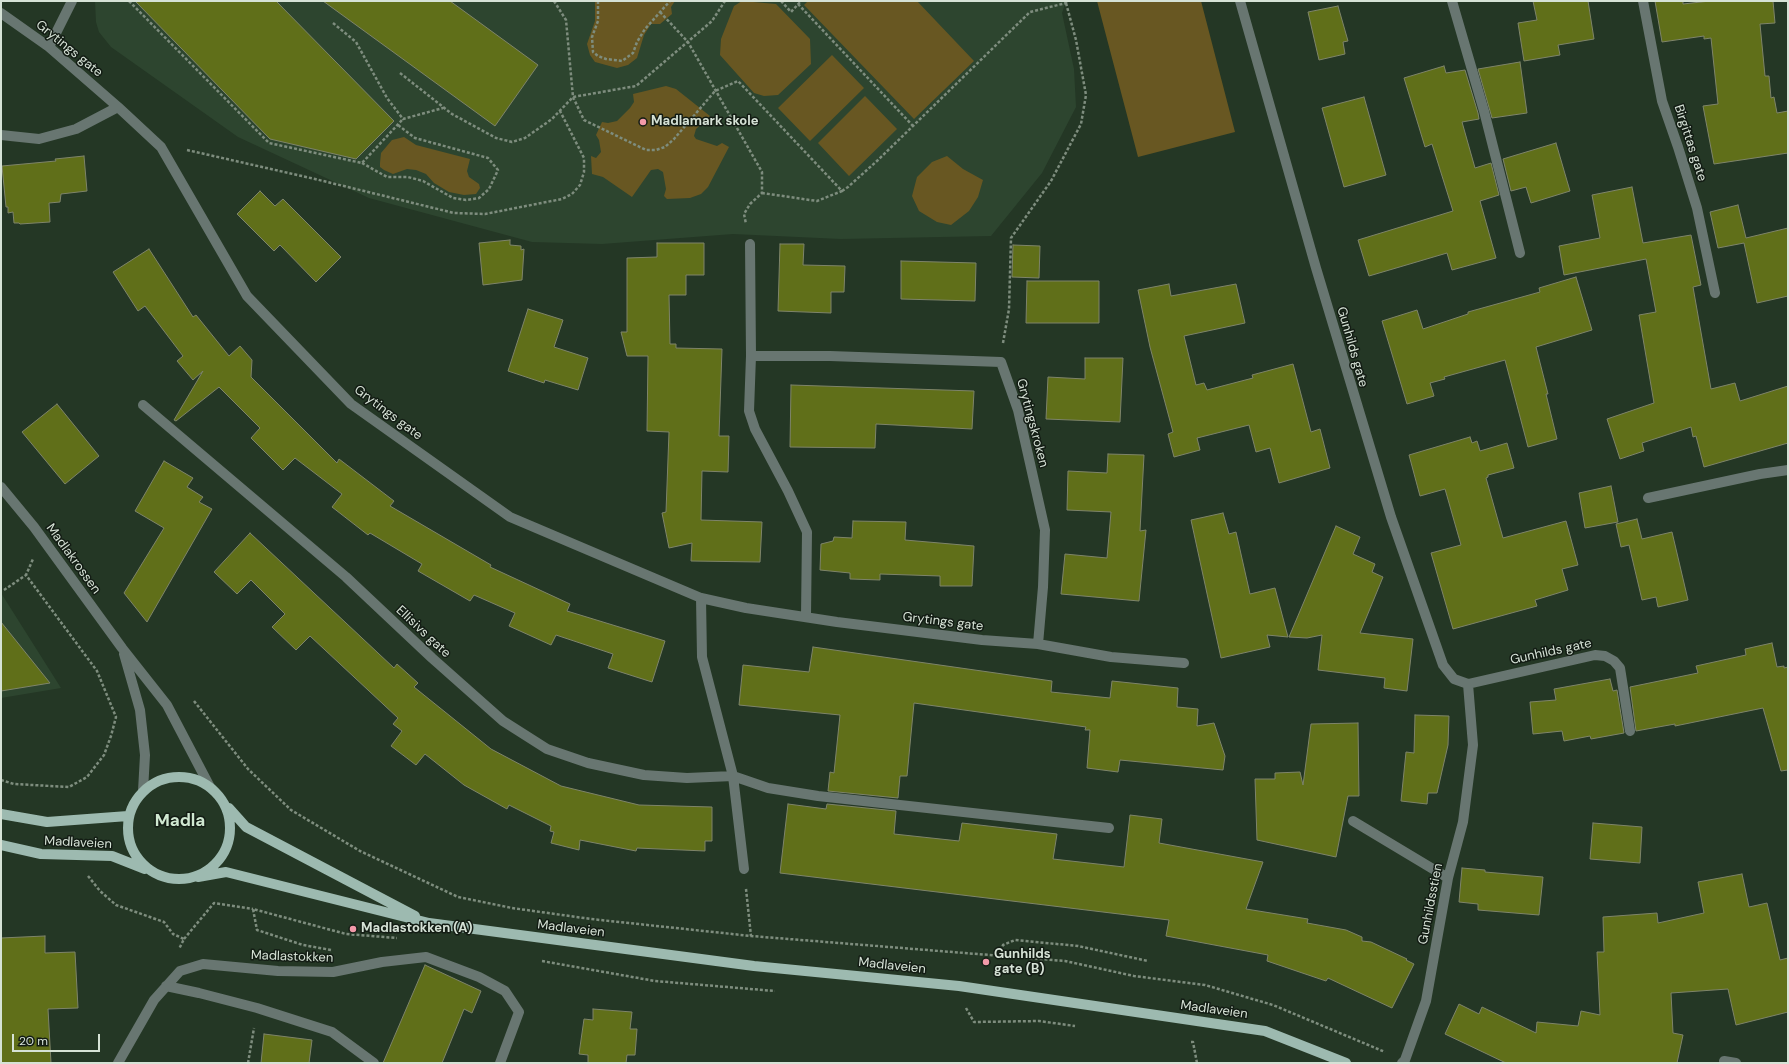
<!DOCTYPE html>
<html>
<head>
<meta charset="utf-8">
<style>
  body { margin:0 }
  #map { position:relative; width:1789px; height:1064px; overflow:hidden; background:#243725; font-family:"DM Sans",sans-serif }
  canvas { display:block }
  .frame { position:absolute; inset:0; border:2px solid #d6e2d6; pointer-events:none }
  .scale { position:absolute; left:12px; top:1034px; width:88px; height:18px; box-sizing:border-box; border:2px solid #d6e2d6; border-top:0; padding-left:5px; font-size:12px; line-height:14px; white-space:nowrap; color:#d6e2d6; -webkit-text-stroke:3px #131c14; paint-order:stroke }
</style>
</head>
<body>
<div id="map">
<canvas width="1789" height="1064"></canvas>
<div class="frame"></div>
<div class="scale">20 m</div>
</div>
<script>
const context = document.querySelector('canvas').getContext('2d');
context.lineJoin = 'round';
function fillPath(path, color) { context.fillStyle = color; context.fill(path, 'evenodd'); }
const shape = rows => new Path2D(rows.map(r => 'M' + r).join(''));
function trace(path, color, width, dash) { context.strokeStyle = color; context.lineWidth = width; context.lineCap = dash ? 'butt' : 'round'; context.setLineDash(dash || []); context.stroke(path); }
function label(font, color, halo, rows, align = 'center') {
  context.font = font + ' "DM Sans",sans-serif'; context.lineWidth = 3; context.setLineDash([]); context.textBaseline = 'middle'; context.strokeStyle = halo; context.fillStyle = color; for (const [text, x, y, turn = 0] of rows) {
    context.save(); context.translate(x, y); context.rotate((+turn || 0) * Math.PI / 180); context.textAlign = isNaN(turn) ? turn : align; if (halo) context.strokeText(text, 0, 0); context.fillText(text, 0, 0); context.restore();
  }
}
const built = shape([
  [95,1,1066,1,1062,13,1074,69,1076,107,1042,173,991,236,841,239,733,234,602,244,532,242,369,198,238,137,111,47,99,32,96,22],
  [1,593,61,688,1,698]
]);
const green = shape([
  [595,1,675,1,671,7,672,14,660,24,651,24,644,35,637,58,628,65,617,68,595,62,590,55,587,44,595,21],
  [742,1,776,4,810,39,811,64,778,95,764,96,754,93,720,55,721,39,734,6],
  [808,1,917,1,974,61,914,119,804,5],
  [1097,1,1201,1,1235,132,1138,157],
  [832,55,864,88,810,141,778,108],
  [666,86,676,89,710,116,696,129,694,136,696,139,717,146,722,143,729,147,708,187,701,194,690,198,667,199,664,196,666,189,663,172,658,169,651,170,632,197,603,177,592,174,591,156,596,158,601,152,599,140,596,135,602,122,608,123,617,121,630,108,634,102,633,94],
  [865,96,897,129,849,176,818,143],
  [404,137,416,145,470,159,467,171,469,177,479,184,480,188,476,194,464,195,449,192,434,183,426,174,416,170,407,169,393,174,384,170,380,167,380,163,381,153,392,140],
  [947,156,963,169,983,180,978,197,969,211,951,225,937,222,919,211,912,196,917,177,932,162]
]);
const building = shape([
  [135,1,276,1,394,121,356,159,270,139,135,1],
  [323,1,450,1,538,65,495,126,323,1],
  [1533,1,1588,1,1594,39,1558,45,1560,55,1524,61,1518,23,1537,20,1533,1],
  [1655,1,1683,1,1683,4,1710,1,1773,1,1775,23,1760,24,1765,76,1769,76,1771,98,1774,97,1777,113,1788,111,1788,153,1714,164,1703,106,1718,104,1711,38,1704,39,1704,36,1662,42,1655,1],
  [1338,6,1348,41,1343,42,1345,54,1319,60,1308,12,1338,6],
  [1520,62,1527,113,1492,118,1478,69,1520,62],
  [1444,66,1446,73,1465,70,1478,113,1479,119,1462,122,1475,168,1491,163,1499,195,1480,201,1496,258,1452,270,1447,253,1369,276,1358,240,1453,211,1432,144,1425,147,1404,78,1444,66],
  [1364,97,1386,175,1344,187,1322,108,1364,97],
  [1556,143,1570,191,1531,203,1526,187,1511,191,1503,159,1556,143],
  [84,156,87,191,61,194,60,202,49,203,50,222,20,224,19,223,14,223,13,212,8,213,8,207,6,207,2,166,56,161,55,159,84,156],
  [1632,187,1643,243,1691,235,1701,285,1693,287,1711,389,1735,383,1740,401,1788,386,1788,443,1704,467,1696,436,1693,437,1691,427,1642,443,1644,451,1620,459,1607,419,1654,403,1639,315,1656,312,1646,259,1564,275,1559,246,1600,238,1592,195,1632,187],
  [260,191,275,206,283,199,341,257,316,282,280,245,274,251,237,214,260,191],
  [1738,205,1746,238,1788,228,1788,296,1757,303,1744,243,1718,248,1710,212,1738,205],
  [510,240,510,245,521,246,521,250,524,249,522,280,483,285,479,243,510,240],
  [657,243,704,243,704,275,686,275,686,295,669,295,670,344,676,344,676,348,722,349,719,436,729,436,728,472,702,471,701,520,762,522,760,562,691,561,692,543,669,548,662,513,666,512,669,432,647,431,648,356,627,356,621,332,627,332,627,258,657,257,657,243],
  [780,244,804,244,803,265,845,266,844,292,831,292,831,313,778,311,780,244],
  [1013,245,1040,246,1039,278,1012,277,1013,245],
  [149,249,193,317,196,315,229,356,240,346,252,360,251,377,337,463,339,459,394,501,390,506,491,565,490,567,570,604,567,611,665,641,652,682,608,668,613,654,556,635,551,645,509,626,515,613,474,595,470,601,418,571,422,564,370,533,368,535,332,507,342,494,295,458,283,470,251,438,260,428,219,387,176,421,174,420,203,371,193,380,177,361,183,356,145,306,138,311,113,272,149,249],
  [901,261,976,263,975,301,901,299,901,261],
  [1576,277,1592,330,1536,347,1548,394,1546,394,1557,439,1528,447,1505,360,1444,377,1445,379,1430,383,1434,396,1407,404,1382,321,1417,310,1423,329,1468,314,1468,312,1540,292,1539,288,1576,277],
  [1027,281,1099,281,1099,323,1026,323,1027,281],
  [1169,284,1171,296,1236,284,1245,323,1184,336,1196,385,1204,383,1207,390,1253,378,1252,375,1293,364,1311,432,1320,429,1330,468,1279,483,1270,448,1256,452,1249,425,1197,438,1200,450,1174,457,1168,434,1173,432,1150,347,1138,290,1169,284],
  [528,309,563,320,554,347,588,358,578,390,545,380,544,383,508,371,528,309],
  [1085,358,1123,358,1120,422,1046,419,1048,377,1085,379,1085,358],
  [791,385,974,391,972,429,876,424,875,448,790,447,791,385],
  [57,404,99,456,65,484,22,432,57,404],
  [1470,437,1472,443,1477,441,1480,451,1507,443,1514,468,1488,475,1488,477,1486,478,1503,538,1566,521,1578,565,1562,569,1568,590,1535,600,1537,606,1453,629,1431,553,1461,545,1445,489,1420,496,1409,455,1470,437],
  [1108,454,1144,455,1140,531,1146,530,1139,601,1061,594,1065,554,1107,558,1111,512,1067,510,1068,471,1107,473,1108,454],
  [164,461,193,478,187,487,203,497,199,502,212,509,147,622,124,593,164,528,135,511,164,461],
  [1611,486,1618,522,1585,528,1579,493,1611,486],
  [1223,513,1229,534,1236,532,1250,594,1275,588,1288,637,1267,635,1270,647,1221,658,1191,520,1223,513],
  [1637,519,1642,539,1672,532,1688,600,1658,607,1656,597,1642,600,1629,545,1621,547,1616,524,1637,519],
  [853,521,906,522,905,540,974,546,972,586,940,586,940,576,880,574,880,580,850,579,850,573,820,570,821,544,833,541,834,537,852,538,853,521],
  [1336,526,1360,537,1353,554,1375,564,1372,572,1383,577,1360,633,1413,639,1407,691,1384,688,1385,678,1318,670,1322,635,1307,638,1289,637,1336,526],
  [250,533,394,668,397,664,418,683,414,687,491,749,561,786,639,805,712,807,712,841,705,841,705,851,637,848,636,851,580,840,579,850,551,843,554,832,550,831,551,826,509,805,507,809,464,785,425,754,416,765,391,746,402,731,393,724,398,718,310,636,296,650,272,627,285,614,251,580,237,594,214,572,250,533],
  [1,622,50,683,1,691,1,622],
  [1772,643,1777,667,1784,666,1784,668,1788,667,1788,770,1781,771,1763,708,1675,726,1675,724,1636,731,1630,687,1698,673,1696,666,1746,655,1745,649,1772,643],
  [813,647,1052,681,1051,692,1110,698,1112,681,1178,688,1177,707,1198,709,1197,726,1214,723,1225,756,1223,770,1120,760,1118,772,1087,768,1090,730,1085,730,1086,727,914,703,907,776,900,776,898,798,828,791,830,772,834,773,840,715,739,705,743,665,809,672,813,647],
  [1610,679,1613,691,1617,690,1624,733,1591,739,1590,736,1564,741,1562,731,1533,734,1530,702,1556,700,1554,689,1610,679],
  [1415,715,1449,716,1448,745,1437,793,1428,793,1427,804,1401,801,1406,752,1414,753,1415,715],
  [1358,723,1359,796,1348,796,1336,857,1257,840,1255,779,1275,779,1275,773,1300,772,1303,785,1311,724,1358,723],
  [788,804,826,809,827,804,896,811,894,834,959,841,962,823,1057,834,1053,859,1124,867,1130,815,1162,819,1159,843,1263,862,1246,909,1308,919,1307,923,1346,930,1362,937,1362,941,1371,942,1407,959,1406,960,1414,964,1392,1008,1328,978,1326,981,1267,961,1268,955,1166,936,1169,920,780,873,788,804],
  [1593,823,1642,827,1640,863,1590,859,1593,823],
  [1462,868,1485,870,1485,872,1543,877,1539,915,1478,910,1478,904,1459,902,1462,868],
  [1742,874,1749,907,1767,903,1780,960,1788,958,1788,1012,1736,1025,1728,989,1671,993,1673,1033,1683,1035,1677,1063,1506,1063,1445,1034,1459,1004,1479,1014,1482,1007,1536,1033,1537,1022,1578,1026,1581,1011,1600,1015,1597,952,1604,952,1603,917,1657,913,1658,923,1704,913,1698,882,1742,874],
  [45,936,45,953,75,952,78,1008,48,1009,51,1063,1,1063,1,938,45,936],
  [425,965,481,991,472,1013,464,1009,442,1063,383,1063,425,965],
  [593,1009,632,1012,630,1029,637,1029,635,1055,627,1055,626,1063,588,1063,588,1055,579,1054,584,1019,593,1020,593,1009],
  [264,1034,312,1040,309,1063,261,1063,264,1034]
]);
const path = shape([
  [129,1,269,143,362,163,403,119],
  [554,1,566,20,573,97,636,86,712,21,725,1],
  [598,1,598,21,592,37,593,52,598,56,606,59,622,61,633,53,637,42,645,29,670,1],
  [781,1,791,12,801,1],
  [798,4,913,126],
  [660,12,688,42,762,172,762,193,750,204,744,214,746,224],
  [333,23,356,42,387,98,403,119,443,108],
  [400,73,452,114,496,138,512,142,525,138,552,119,573,97,584,120,646,150,656,150,665,147,674,139,715,91,738,81,842,191,817,201,762,193],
  [187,150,315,179,454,213,485,214,562,199,572,194,580,185,584,172,584,158,560,111],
  [362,163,387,177,408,177,423,181,453,198,466,200,479,198,489,189,498,170,488,158,415,138,398,125],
  [842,191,848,187,878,160,1030,12,1066,3,1067,1],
  [1003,343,1009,309,1011,238,1051,181,1081,124,1086,95,1076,40,1066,3],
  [4,590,26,575],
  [194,701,248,769,291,810,360,851,458,897,512,908,591,919,751,936,1065,961,1134,976,1205,985,1273,1005,1385,1052],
  [1,780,14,784,69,787,87,777,104,755,111,736,116,717,97,671,26,575,33,559],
  [88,876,100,891,116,905,164,922,173,934,184,939,179,949],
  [746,889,751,936],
  [184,939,214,903,253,909],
  [331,950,303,945,257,930,253,909,346,934,397,938],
  [1000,956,1003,945,1015,940,1078,946,1148,961],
  [542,961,655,981,775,991],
  [966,1008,974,1022,1039,1021,1075,1026],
  [1191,1042,1193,1042,1197,1063],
  [248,1063,254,1028]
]);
const minor = shape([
  [1240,1,1316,268,1391,517,1443,665,1454,679,1468,684,1473,745,1463,822,1448,878,1426,1001,1405,1060,1402,1063],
  [1452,1,1484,111,1520,253],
  [1643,1,1662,101,1678,147,1697,208,1715,293],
  [1,13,49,47,118,107,161,147,247,296,351,404,510,517,701,598,746,608,837,622,982,640,1038,644,1111,657,1184,663],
  [49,47,72,1],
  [1,135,39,139,76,129,118,107],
  [750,244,751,356,749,411,755,429,788,491,807,532,806,616],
  [751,356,830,356,1001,362,1018,410,1045,530,1043,587,1038,644],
  [143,405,346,577,432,658,503,721,547,749,588,763,644,775,687,778,733,776,768,788,818,796,1109,828],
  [1,487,34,527,122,648,167,705,210,787],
  [1648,498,1760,474,1788,470],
  [701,598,702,657,733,776,744,869],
  [124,654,140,710,145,755,143,791],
  [1468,684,1595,655,1605,656,1614,661,1620,668,1630,731],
  [1353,821,1448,878],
  [166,986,199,993,257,1008,332,1032,374,1063],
  [118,1063,154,1000,180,971,203,964,278,971,333,972,382,962,426,957,479,977,505,991,519,1012,500,1063],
  [1725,1063,1724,1061,1736,1063]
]);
const major = shape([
  '128 828a51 51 0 1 1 102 0a51 51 0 1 1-102 0Z',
  [229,808,246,827,415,916],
  [1,814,47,822,128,816],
  [1,845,41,854,112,856,145,869],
  [198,877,226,872,429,923,754,966,959,986,1265,1031,1346,1063]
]);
const markers = [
  [643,122,4,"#f39aa9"],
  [353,929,4,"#f39aa9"],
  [986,962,4,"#f39aa9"]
];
const streetNames = [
  ["Grytings gate",69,49,39],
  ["Birgittas gate",1690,143,72],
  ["Gunhilds gate",1352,347,74],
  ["Grytings gate",388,413,37],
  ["Grytingskroken",1032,423,75],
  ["Madlakrossen",73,559,54],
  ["Grytings gate",943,622,7],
  ["Ellisivs gate",423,632,43],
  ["Gunhilds gate",1551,652,-12],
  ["Madlaveien",78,843,3],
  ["Gunhildsstien",1431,904,-79],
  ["Madlaveien",571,929,7],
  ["Madlastokken",292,957,2],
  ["Madlaveien",892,966,6],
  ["Madlaveien",1214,1010,8]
];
const poiNames = [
  ["Madlamark skole",651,122],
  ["Madlastokken (A)",361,929],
  ["Gunhilds",994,955],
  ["gate (B)",994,970]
];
const districtNames = [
  ["Madla",180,822]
];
fillPath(built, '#2d452f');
fillPath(green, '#685722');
fillPath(building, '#606f19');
trace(building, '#7e846a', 1);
trace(path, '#7e8d7e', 2.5, [3, 2]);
trace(minor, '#687671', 10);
trace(major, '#9dbab0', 10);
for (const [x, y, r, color] of markers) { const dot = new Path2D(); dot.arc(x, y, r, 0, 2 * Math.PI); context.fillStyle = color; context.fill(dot); trace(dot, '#131c14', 1.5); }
label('13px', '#d6e2d6', '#131c14', streetNames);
label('bold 13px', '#d6e2d6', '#131c14', poiNames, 'left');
label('bold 17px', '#d0e8d1', '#131c14', districtNames);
</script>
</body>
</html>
